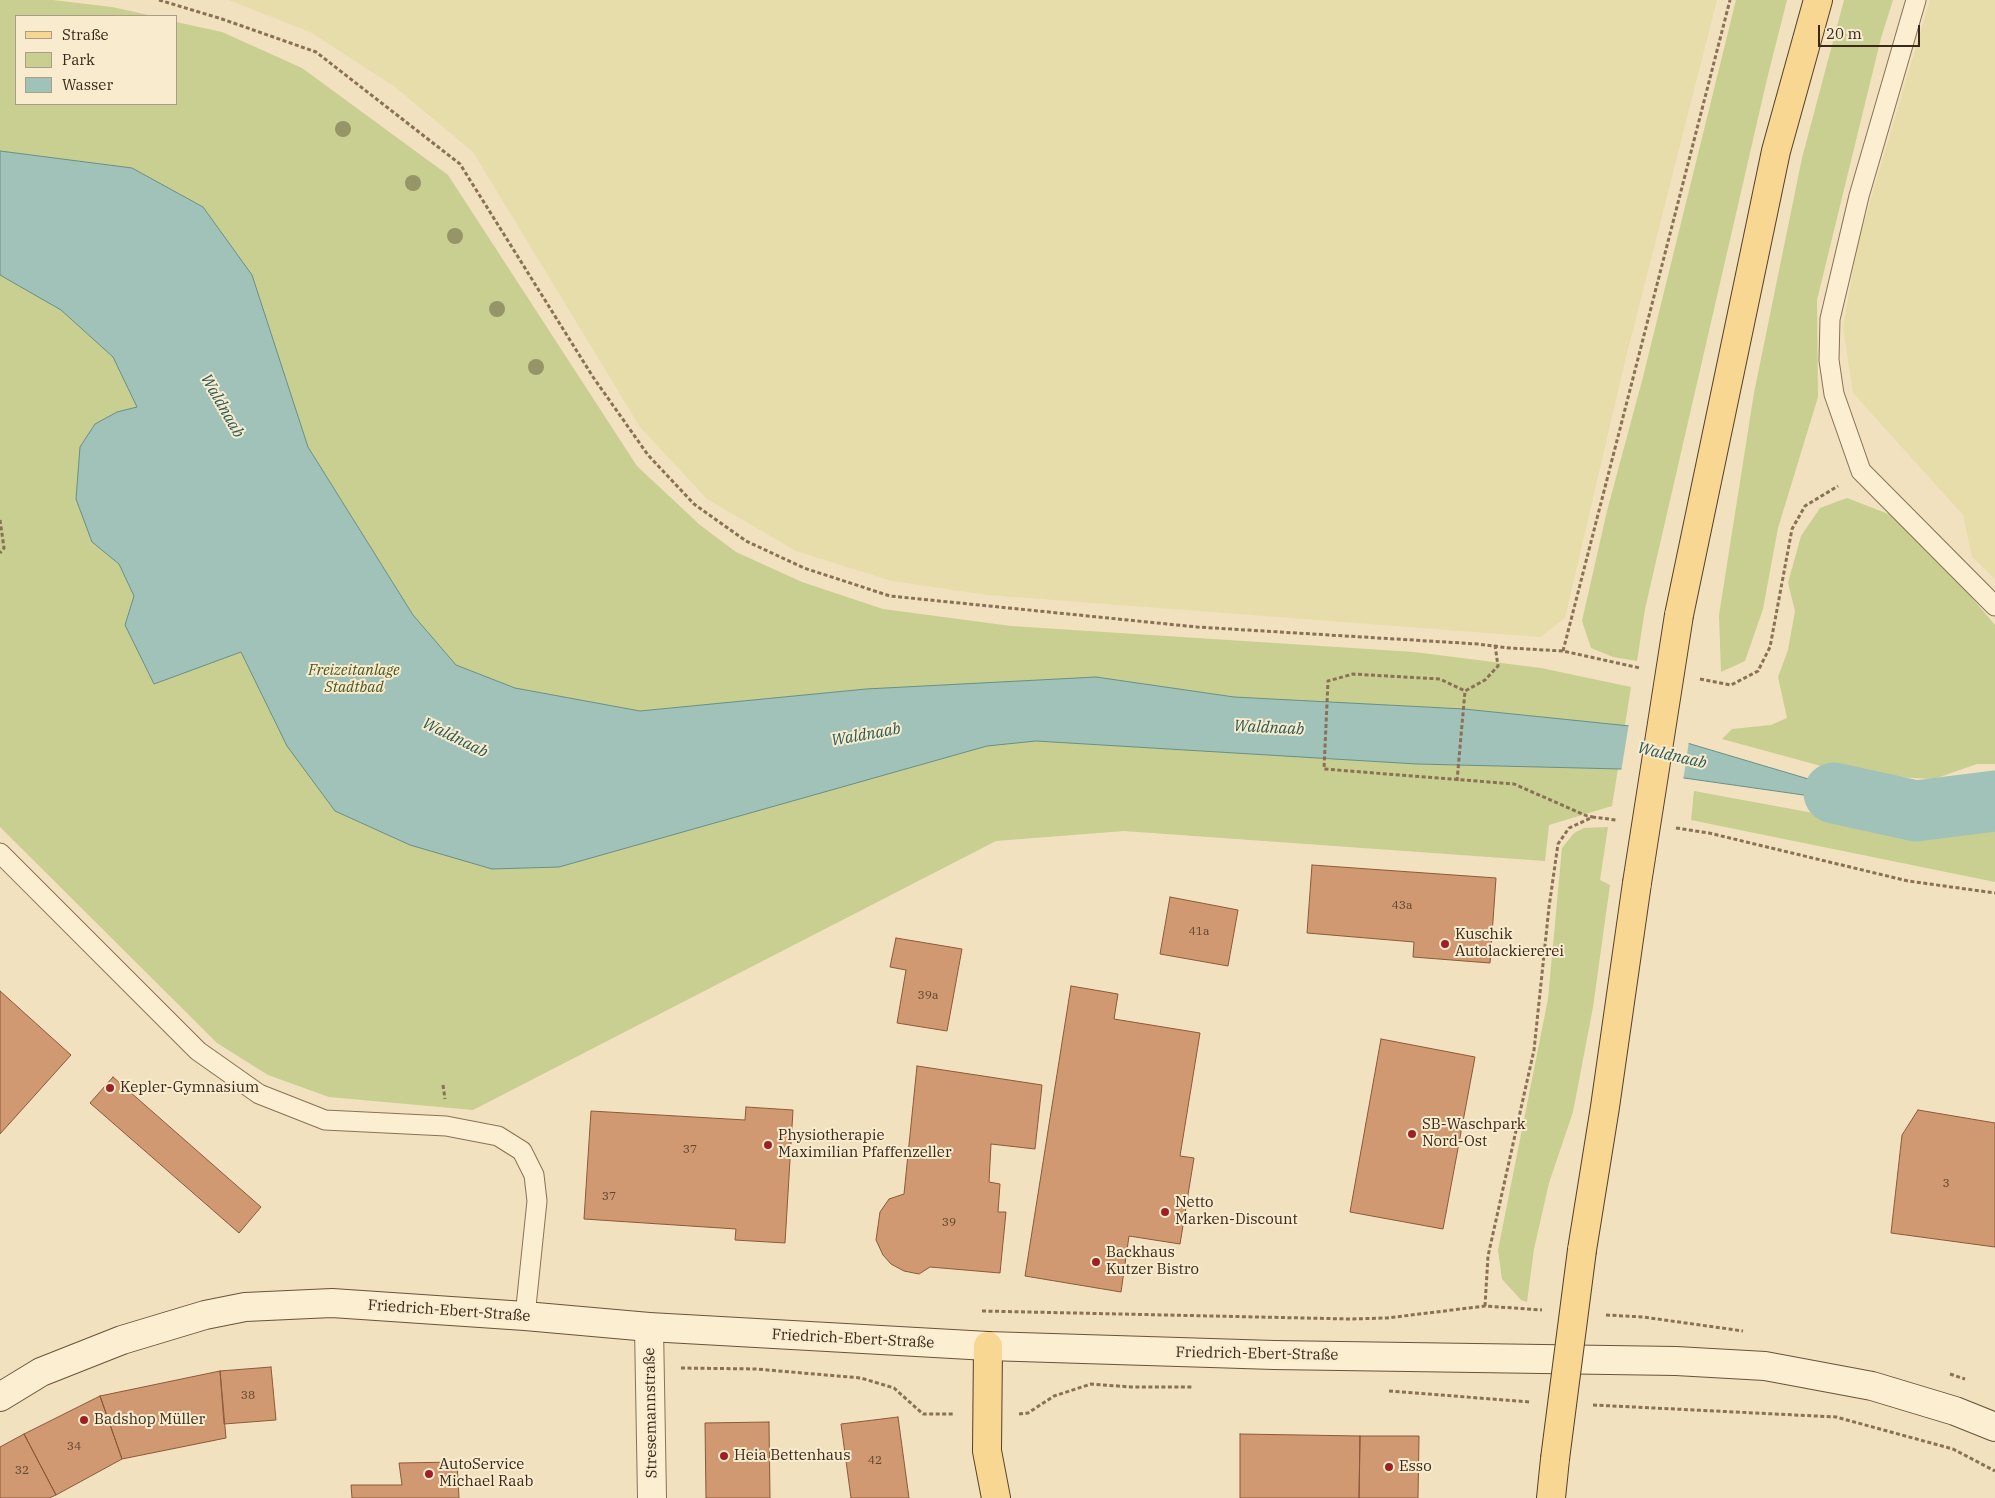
<!DOCTYPE html>
<html>
<head>
<meta charset="utf-8">
<style>
  body { margin:0 }
  #map { position:relative; width:1995px; height:1498px; overflow:hidden; background:#f1e1be; font-family:"IBM Plex Serif",serif }
  canvas { display:block }
  .legend { position:absolute; left:15px; top:15px; width:162px; height:90px; box-sizing:border-box; background:#f8ebce; border:1px solid #ab9d86; margin:0; padding:6px 9px; list-style:none; font-size:15px; color:#38291b }
  .legend li { display:flex; align-items:center; gap:10px; height:25px }
  .legend b { width:25px; border:1px solid #ab9d86 }
  .scale { position:absolute; left:1818px; top:25px; width:102px; height:22px; box-sizing:border-box; border:2px solid #38291b; border-top:0; padding-left:6px; font-size:15px; line-height:18px; white-space:nowrap; color:#38291b; -webkit-text-stroke:4px #f8ebce; paint-order:stroke }
</style>
</head>
<body>
<div id="map">
<canvas width="1995" height="1498"></canvas>
<ul class="legend">
<li><b style="height:6px;background:#f7d792"></b>Straße</li>
<li><b style="height:14px;background:#c8cf91"></b>Park</li>
<li><b style="height:14px;background:#a1c2b8"></b>Wasser</li>
</ul>
<div class="scale">20 m</div>
</div>
<script>
const context = document.querySelector('canvas').getContext('2d');
context.lineJoin = 'round';
function fillPath(path, color) { context.fillStyle = color; context.fill(path, 'evenodd'); }
const shape = rows => new Path2D(rows.map(r => 'M' + r).join(''));
function trace(path, color, width, dash) { context.strokeStyle = color; context.lineWidth = width; context.lineCap = dash ? 'butt' : 'round'; context.setLineDash(dash || []); context.stroke(path); }
function label(font, color, halo, rows, align = 'center') {
  context.font = font + ' "IBM Plex Serif",serif'; context.lineWidth = 4; context.setLineDash([]); context.textBaseline = 'middle'; context.strokeStyle = halo; context.fillStyle = color; for (const [text, x, y, turn = 0] of rows) {
    context.save(); context.translate(x, y); context.rotate((+turn || 0) * Math.PI / 180); context.textAlign = isNaN(turn) ? turn : align; if (halo) context.strokeText(text, 0, 0); context.fillText(text, 0, 0); context.restore();
  }
}
const farmland = shape([
  [229,0,1717,0,1625,361,1565,618,1540,637,988,595,892,581,796,551,707,499,640,427,473,152,395,87,312,33],
  [1930,0,1995,0,1995,579,1972,557,1963,515,1853,393,1843,328,1858,242]
]);
const green = shape([
  [0,0,53,0,112,7,153,16,16,16,16,104,176,104,176,22,222,32,302,68,448,175,637,466,700,525,736,552,802,582,883,609,1011,626,1414,652,1541,668,1631,687,1612,806,1549,825,1545,861,1124,831,996,841,473,1110,329,1097,268,1075,217,1043,0,827],
  [1736,0,1787,0,1767,79,1645,609,1637,661,1613,657,1591,648,1582,621,1607,511,1643,377],
  [1844,0,1893,0,1881,38,1817,300,1818,397,1778,528,1763,609,1745,661,1721,672,1719,615,1754,393,1802,158],
  [1847,498,1891,515,1950,572,1995,625,1995,764,1977,764,1934,779,1854,775,1722,739,1732,729,1771,725,1787,718,1778,677,1788,650,1795,611,1788,583,1801,536,1820,508],
  [1694,791,1938,836,1995,821,1995,882,1691,820],
  [1608,827,1600,880,1610,885,1593,1007,1573,1112,1549,1183,1534,1249,1527,1302,1521,1300,1502,1279,1498,1250,1548,999,1562,848,1574,833,1584,828]
]);
const water = shape([
  [0,151,132,168,203,207,252,275,308,447,413,615,456,665,515,688,640,711,866,689,1096,677,1234,697,1464,709,1630,726,1916,811,1621,769,1417,764,1036,741,987,746,559,867,492,869,410,845,335,811,287,746,241,652,154,684,125,625,134,596,119,564,92,542,76,499,80,447,95,424,117,412,137,407,113,357,61,310,0,275,0,151]
]);
const pier = shape([
  [1629,723,1689,741,1683,781,1621,772]
]);
const river = shape([
  [1834,793,1916,811,1995,801]
]);
const building = shape([
  [1312,865,1496,878,1490,963,1413,957,1414,942,1307,933,1312,865],
  [1170,897,1238,910,1228,966,1160,954,1170,897],
  [896,938,962,949,947,1031,897,1023,906,970,890,967,896,938],
  [1071,986,1118,994,1114,1019,1200,1033,1180,1156,1194,1158,1180,1244,1129,1236,1121,1292,1025,1276,1071,986],
  [0,991,71,1055,0,1134,0,991],
  [1381,1039,1475,1057,1443,1229,1350,1212,1381,1039],
  [917,1066,1042,1085,1035,1149,991,1144,989,1182,1000,1184,998,1212,1006,1212,1000,1273,930,1267,919,1274,904,1271,891,1264,883,1255,876,1240,880,1212,889,1199,904,1194,917,1066],
  [113,1077,261,1207,239,1233,90,1103,113,1077],
  [746,1107,793,1110,785,1243,735,1240,736,1229,584,1219,591,1111,745,1120,746,1107],
  [1918,1110,1995,1123,1995,1247,1891,1233,1902,1135,1918,1110],
  [271,1367,276,1420,224,1424,220,1371,271,1367],
  [220,1371,226,1438,122,1459,100,1396,220,1371],
  [100,1396,122,1459,56,1495,24,1434,100,1396],
  [898,1417,909,1498,851,1498,841,1424,898,1417],
  [769,1422,770,1498,706,1498,705,1423,769,1422],
  [24,1434,56,1495,49,1498,0,1498,0,1447,24,1434],
  [1240,1434,1360,1436,1359,1498,1240,1498,1240,1434],
  [1360,1436,1419,1436,1418,1498,1359,1498,1360,1436],
  [457,1462,459,1498,352,1498,351,1485,402,1485,399,1463,457,1462]
]);
const path = shape([
  [159,0,222,19,316,52,460,164,593,377,648,455,694,504,746,541,804,568,890,596,1197,627,1478,644,1509,648,1563,651,1640,668],
  [0,520,4,548,0,553],
  [1495,645,1498,666,1485,680,1465,691,1440,679,1353,674,1328,681,1324,769,1514,784,1587,816,1593,817],
  [1563,651,1730,0],
  [1700,679,1731,685,1758,671,1770,647,1792,529,1805,506,1838,486],
  [1457,781,1465,691],
  [1676,828,1709,833,1908,881,1995,893],
  [443,1085,445,1099],
  [1485,1306,1488,1256,1534,1050,1549,907,1558,844,1569,828,1593,817,1616,820],
  [982,1311,1350,1319,1387,1318,1485,1306,1542,1310],
  [1606,1315,1643,1317,1743,1331],
  [681,1368,756,1369,861,1378,894,1388,923,1414,955,1414],
  [1950,1374,1965,1379],
  [1389,1391,1530,1402],
  [1593,1405,1836,1417,1953,1449,1995,1471],
  [1019,1414,1028,1413,1054,1396,1091,1384,1131,1387,1193,1387]
]);
const lane = shape([
  [1916,0,1859,196,1830,319,1829,360,1834,394,1861,471,1995,606],
  [0,853,198,1051,259,1094,325,1120,446,1126,498,1136,522,1151,534,1175,537,1201,525,1316]
]);
const street = shape([
  [649,1327,652,1498]
]);
const secondary = shape([
  [0,1397,41,1372,122,1340,205,1315,245,1307,332,1303,525,1316,649,1327,988,1346,1274,1355,1676,1361,1765,1366,1872,1386,1955,1411,1995,1427]
]);
const primary = shape([
  [1679,615,1776,151,1818,0],
  [1582,1250,1605,1107,1637,883],
  [988,1346,987,1451,996,1498],
  [1551,1498,1555,1459]
]);
const primaryBridge = shape([
  [1637,883,1679,615],
  [1555,1459,1582,1250]
]);
const trees = [
  [343,129],
  [413,183],
  [455,236],
  [497,309],
  [536,367]
];
const markers = [
  [1445,944,5,"#9d2123"],
  [110,1088,5,"#9d2123"],
  [1412,1134,5,"#9d2123"],
  [768,1145,5,"#9d2123"],
  [1165,1212,5,"#9d2123"],
  [1096,1262,5,"#9d2123"],
  [84,1420,5,"#9d2123"],
  [724,1456,5,"#9d2123"],
  [1389,1467,5,"#9d2123"],
  [429,1474,5,"#9d2123"]
];
const numberNames = [
  ["43a",1402,906],
  ["41a",1199,932],
  ["39a",928,996],
  ["37",690,1150],
  ["3",1946,1184],
  ["37",609,1197],
  ["39",949,1223],
  ["38",248,1396],
  ["34",74,1447],
  ["42",875,1461],
  ["32",22,1471]
];
const parkNames = [
  ["Freizeitanlage",354,671],
  ["Stadtbad",354,688]
];
const poiNames = [
  ["Kuschik",1455,935],
  ["Autolackiererei",1455,952],
  ["Kepler-Gymnasium",120,1088],
  ["SB-Waschpark",1422,1125],
  ["Nord-Ost",1422,1142],
  ["Physiotherapie",778,1136],
  ["Maximilian Pfaffenzeller",778,1153],
  ["Netto",1175,1203],
  ["Marken-Discount",1175,1220],
  ["Backhaus",1106,1253],
  ["Kutzer Bistro",1106,1270],
  ["Badshop Müller",94,1420],
  ["Heia Bettenhaus",734,1456],
  ["AutoService",439,1465],
  ["Michael Raab",439,1482],
  ["Esso",1399,1467]
];
const streetNames = [
  ["Friedrich-Ebert-Straße",449,1311,4],
  ["Friedrich-Ebert-Straße",853,1339,3],
  ["Friedrich-Ebert-Straße",1257,1354,1],
  ["Stresemannstraße",651,1413,-91]
];
const waterNames = [
  ["Waldnaab",222,406,60],
  ["Waldnaab",1269,728,3],
  ["Waldnaab",866,735,-10],
  ["Waldnaab",455,738,26],
  ["Waldnaab",1672,756,13]
];
fillPath(farmland, '#e7ddaa');
fillPath(green, '#c8cf91');
fillPath(water, '#a1c2b8');
trace(water, '#689086', 1);
fillPath(pier, '#f1e1be');
trace(river, '#a1c2b8', 61);
fillPath(building, '#d19971');
trace(building, '#8b593a', 1);
trace(lane, '#8a7155', 21);
trace(street, '#8a7155', 30);
trace(secondary, '#6b5239', 30);
trace(primary, '#573f2a', 30);
trace(path, '#8a7155', 3, [4, 2.5]);
trace(lane, '#fbeed1', 19);
trace(street, '#fbeed1', 28);
trace(secondary, '#fbeed1', 28);
trace(primary, '#f7d792', 28);
trace(primaryBridge, '#573f2a', 30, []);
trace(primaryBridge, '#f7d792', 28);
context.fillStyle = '#959567';
for (const [x, y] of trees) { context.beginPath(); context.arc(x, y, 8, 0, 2 * Math.PI); context.fill(); }
for (const [x, y, r, color] of markers) { const dot = new Path2D(); dot.arc(x, y, r, 0, 2 * Math.PI); context.fillStyle = color; context.fill(dot); trace(dot, '#f8ebce', 2); }
label('12px', '#5e4530', null, numberNames);
label('italic 15px', '#495620', '#f8ebce', parkNames);
label('15px', '#38291b', '#f8ebce', poiNames, 'left');
label('15px', '#38291b', '#f8ebce', streetNames);
label('italic 16px', '#295956', '#f8ebce', waterNames);
</script>
</body>
</html>
